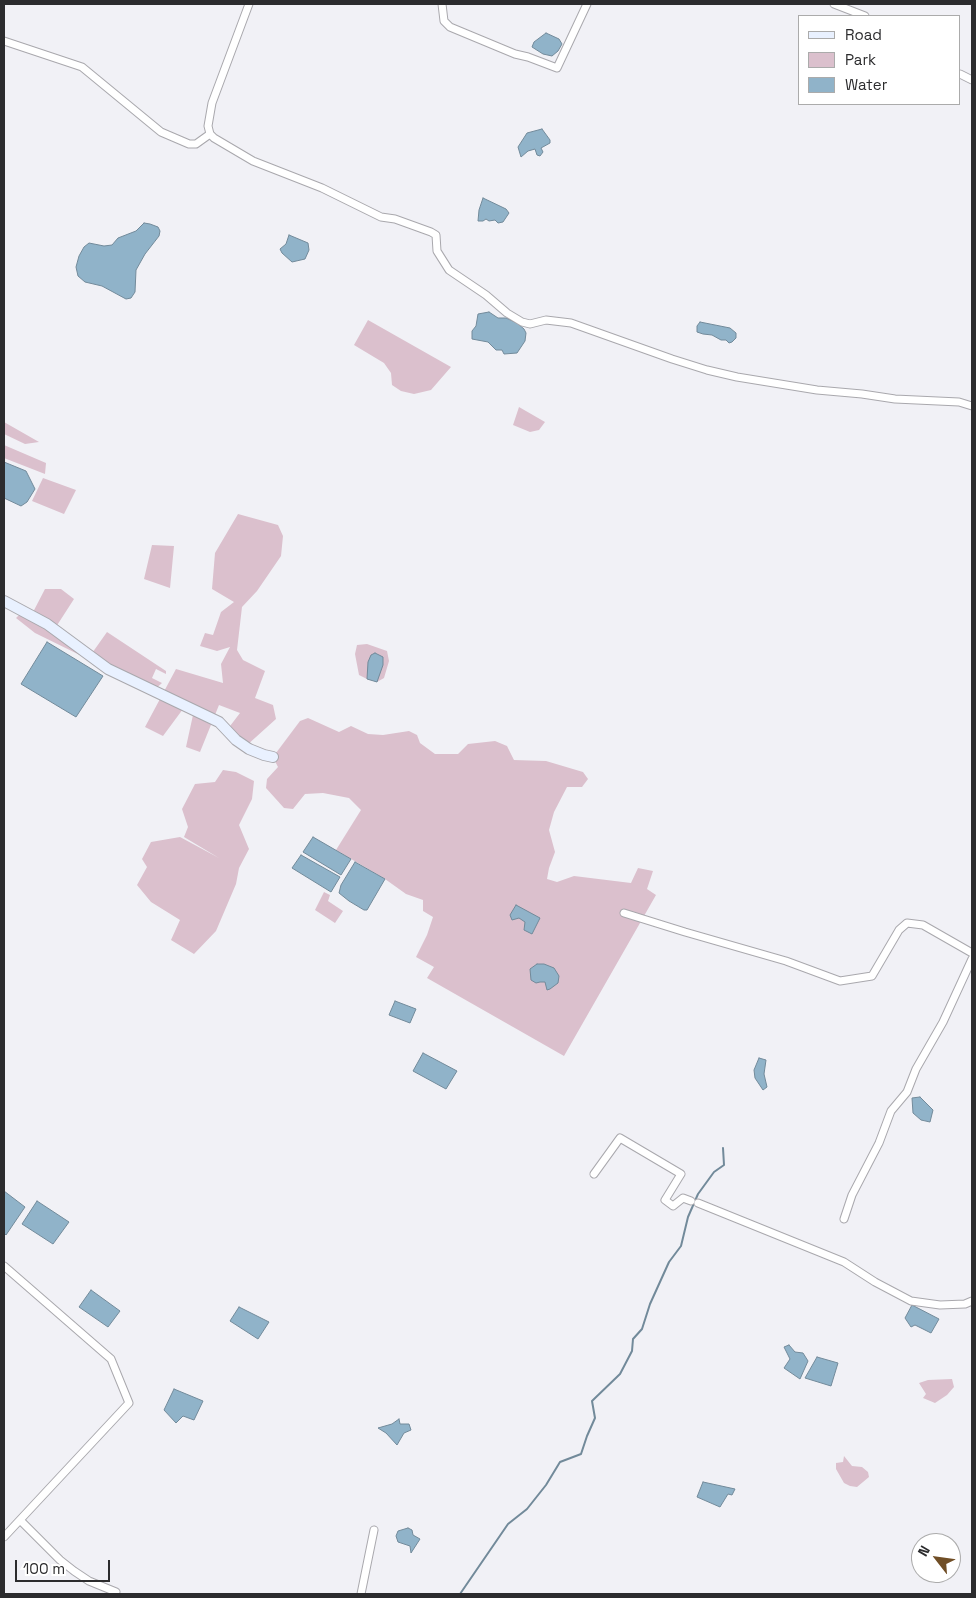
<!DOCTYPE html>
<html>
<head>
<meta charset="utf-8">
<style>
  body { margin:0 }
  #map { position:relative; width:976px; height:1598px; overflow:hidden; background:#f1f1f6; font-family:"Space Grotesk",sans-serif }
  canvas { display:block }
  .frame { position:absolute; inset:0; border:5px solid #2c2c2e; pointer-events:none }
  .legend { position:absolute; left:798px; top:15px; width:162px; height:90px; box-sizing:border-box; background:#fff; border:1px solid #ababab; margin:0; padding:6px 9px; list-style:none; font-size:15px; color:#2c2c2e }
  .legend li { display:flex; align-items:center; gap:10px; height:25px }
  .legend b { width:25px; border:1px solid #ababab }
  .north { position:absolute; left:911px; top:1533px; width:50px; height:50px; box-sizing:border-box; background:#fff; border:1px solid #ababab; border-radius:50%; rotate:300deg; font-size:14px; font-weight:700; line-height:20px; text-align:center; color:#2c2c2e }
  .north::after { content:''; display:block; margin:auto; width:18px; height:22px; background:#704e26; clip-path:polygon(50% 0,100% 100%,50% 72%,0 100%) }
  .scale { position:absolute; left:15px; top:1560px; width:95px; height:22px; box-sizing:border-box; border:2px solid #2c2c2e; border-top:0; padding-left:6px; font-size:15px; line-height:18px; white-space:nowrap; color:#2c2c2e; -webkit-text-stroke:4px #fff; paint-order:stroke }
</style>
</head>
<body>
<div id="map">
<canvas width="976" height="1598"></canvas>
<div class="frame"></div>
<ul class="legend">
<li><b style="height:6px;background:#e9f1ff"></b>Road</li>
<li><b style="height:14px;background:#dbc0cd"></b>Park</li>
<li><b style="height:14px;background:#90b3c9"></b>Water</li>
</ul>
<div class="north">N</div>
<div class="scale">100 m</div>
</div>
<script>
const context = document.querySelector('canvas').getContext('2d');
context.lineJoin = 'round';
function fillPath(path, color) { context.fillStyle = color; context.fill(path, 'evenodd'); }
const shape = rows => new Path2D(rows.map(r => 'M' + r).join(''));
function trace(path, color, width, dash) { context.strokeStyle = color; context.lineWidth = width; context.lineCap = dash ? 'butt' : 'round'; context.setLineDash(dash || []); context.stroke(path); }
const green = shape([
  [368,320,451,367,431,390,414,394,401,391,392,385,391,373,384,363,354,345],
  [519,407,545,422,539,430,530,432,513,425],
  [4,422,39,442,25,444,4,434],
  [4,445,46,463,45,474,4,458],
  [43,478,76,490,64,514,32,501],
  [238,514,278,525,283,536,281,556,257,591,242,607,237,650,243,660,265,671,255,698,273,705,276,719,246,746,227,730,240,713,219,705,200,752,186,747,193,715,183,709,163,736,145,727,176,669,223,683,221,664,230,647,217,651,200,646,205,633,213,635,221,612,234,602,212,589,215,553],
  [152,545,174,546,170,588,144,579],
  [45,589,61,589,74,599,54,630,90,656,107,632,166,671,166,674,156,669,152,678,162,683,153,691,35,633,16,618,23,611,31,616],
  [367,644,387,651,389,661,384,678,377,682,367,679,359,675,355,654,357,645],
  [308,718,339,732,351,726,368,734,383,735,409,731,417,735,420,743,435,754,458,754,468,744,495,741,507,746,514,760,546,761,583,772,588,779,582,787,567,787,554,812,549,830,555,852,549,868,547,879,557,882,574,876,631,883,638,868,653,871,647,889,656,895,564,1056,427,978,434,967,416,957,427,935,433,917,423,911,423,900,406,894,385,879,336,850,361,810,349,798,323,793,305,794,293,809,284,808,266,788,267,779,278,767,273,757,300,721],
  [223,770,236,772,254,781,252,799,239,825,249,849,239,868,236,884,216,931,194,954,171,940,180,920,151,902,137,885,147,867,142,859,151,842,180,837,219,858,184,837,188,827,182,809,195,784,215,782],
  [324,892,330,895,328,901,343,911,335,923,315,910],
  [952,1379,954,1387,947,1395,935,1403,923,1398,926,1394,919,1383,928,1380],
  [844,1456,852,1466,862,1467,868,1472,869,1477,857,1487,850,1486,844,1483,836,1469,836,1463,843,1462]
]);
const water = shape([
  [546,33,559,39,562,44,558,51,552,56,543,54,532,47,534,42,546,33],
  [542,129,550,140,550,143,541,148,543,152,540,156,537,155,535,149,528,151,521,157,518,147,527,133,542,129],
  [483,198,506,209,509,213,503,222,498,223,495,220,489,221,486,219,483,221,478,221,479,210,483,198],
  [144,223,150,224,158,227,160,231,159,236,145,254,136,270,135,292,131,298,126,299,102,286,85,282,78,276,76,267,79,256,84,247,89,243,104,246,112,245,118,238,136,231,144,223],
  [289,235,308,243,309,250,305,259,292,262,282,253,280,249,286,244,289,235],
  [489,312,498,318,506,318,517,323,524,329,526,333,525,341,517,353,504,354,502,350,496,350,488,342,472,339,472,331,476,326,478,314,489,312],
  [700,322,730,328,736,333,736,338,732,342,729,343,726,340,721,340,712,335,703,334,697,332,697,326,700,322],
  [4,462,26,471,35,489,27,502,21,506,4,498,4,462],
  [47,642,103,676,76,717,21,684,47,642],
  [375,653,383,657,383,665,377,682,367,679,368,662,371,655,375,653],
  [313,837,351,859,341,875,303,852,313,837],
  [301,855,340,877,331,892,292,868,301,855],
  [355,862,385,879,367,910,364,910,349,901,339,893,341,885,355,862],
  [516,905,540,918,532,934,524,930,525,922,519,918,512,920,510,915,516,905],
  [537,964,544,964,554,968,559,976,558,983,550,989,547,990,545,982,540,982,536,983,531,980,530,969,537,964],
  [395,1001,416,1009,410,1023,389,1015,395,1001],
  [423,1053,457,1071,446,1089,413,1071,423,1053],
  [759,1058,766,1060,764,1074,767,1087,763,1090,755,1078,754,1070,759,1058],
  [920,1097,933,1110,930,1122,921,1120,913,1113,912,1098,920,1097],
  [4,1191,25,1207,6,1235,4,1233,4,1191],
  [37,1201,69,1222,53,1244,22,1224,37,1201],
  [91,1290,120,1311,108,1327,79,1307,91,1290],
  [912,1305,939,1319,931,1333,915,1325,911,1327,905,1318,912,1305],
  [239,1307,269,1322,258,1339,230,1321,239,1307],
  [789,1345,795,1352,803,1353,808,1361,800,1379,784,1368,790,1359,784,1347,789,1345],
  [817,1357,838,1363,831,1386,805,1378,817,1357],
  [174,1389,203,1401,194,1420,183,1416,176,1423,164,1410,174,1389],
  [399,1419,400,1424,409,1424,411,1430,404,1433,397,1445,386,1433,378,1428,392,1424,399,1419],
  [703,1482,735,1489,732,1495,728,1494,720,1507,697,1497,703,1482],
  [408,1528,412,1530,413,1535,420,1539,411,1553,410,1546,398,1542,396,1536,398,1531,408,1528]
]);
const stream = shape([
  [460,1594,508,1524,527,1509,546,1485,560,1462,581,1454,587,1436,595,1418,592,1401,620,1374,632,1351,633,1339,642,1329,650,1304,669,1262,681,1246,688,1217,698,1194,714,1172,724,1165,723,1148]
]);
const street = shape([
  [249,4,212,103,208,126,210,134,214,138,253,161,322,188,381,217,395,219,431,232,436,235,437,251,449,270,486,295,507,313,522,322,530,324,546,320,571,323,672,359,707,370,737,377,817,390,862,394,895,399,959,402,972,406],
  [442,4,444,21,450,27,515,54,528,57,557,68,587,4],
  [834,4,865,16],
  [4,41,82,67,161,132,189,144,196,144,210,134],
  [960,74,972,80],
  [624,913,685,932,786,961,840,981,872,976,899,930,907,923,923,925,972,953],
  [594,1174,620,1138,681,1174,665,1200,673,1206,683,1198,691,1201],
  [698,1203,844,1262,875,1282,911,1301,940,1305,965,1304,972,1301],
  [844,1219,852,1195,879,1143,891,1111,907,1092,916,1069,943,1022,972,959],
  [4,1266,111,1359,129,1403,4,1537],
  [20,1520,60,1560,74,1571,89,1581,116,1592],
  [361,1594,374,1530]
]);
const secondary = shape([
  [4,601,47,624,108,669,219,722,236,740,249,749,264,755,273,757]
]);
fillPath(green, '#dbc0cd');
fillPath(water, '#90b3c9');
trace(water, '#728a9a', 1);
trace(stream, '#728a9a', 2);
trace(street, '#a9a8ad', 9);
trace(secondary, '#a9a8ad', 12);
trace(street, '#fff', 7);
trace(secondary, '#e9f1ff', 10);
</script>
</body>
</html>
